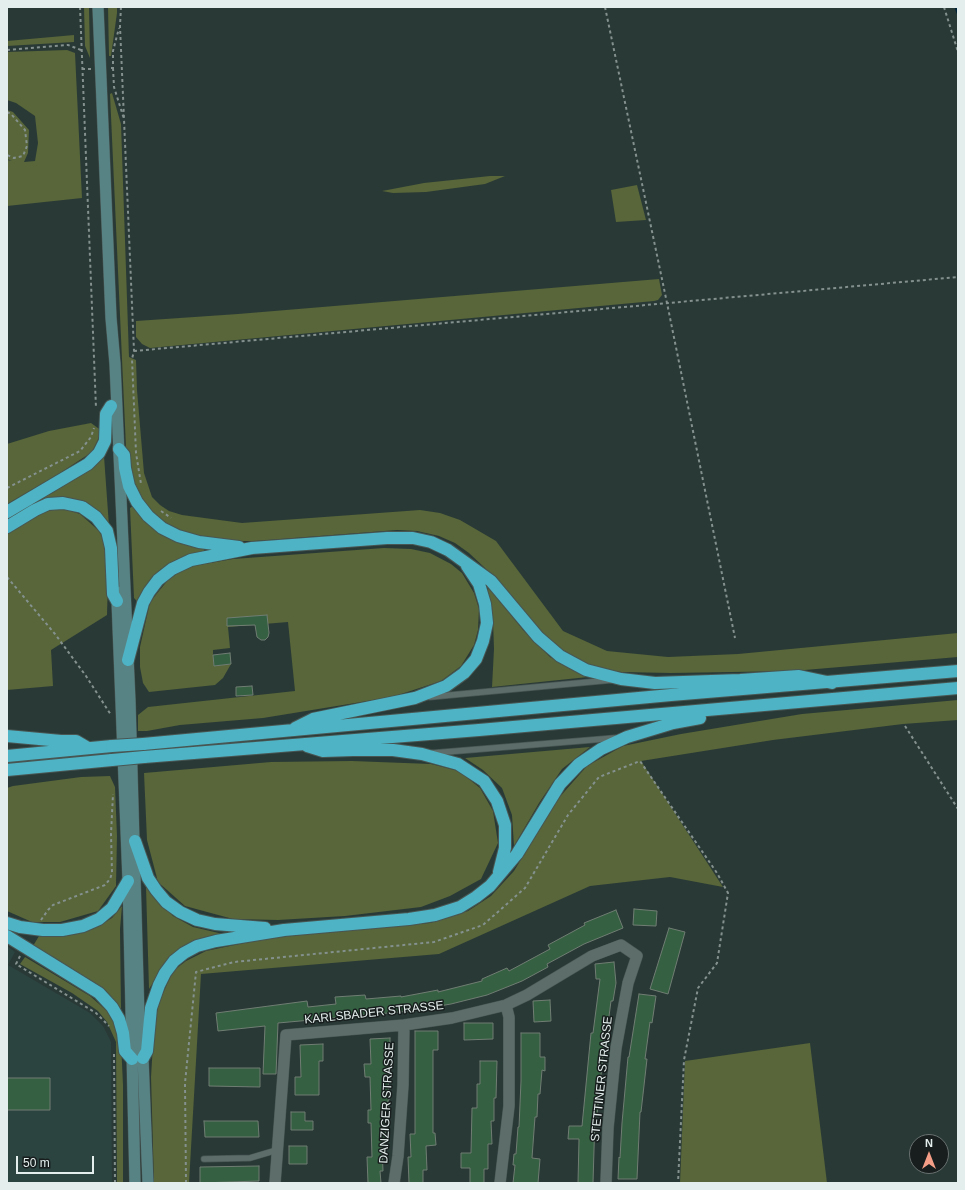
<!DOCTYPE html>
<html>
<head>
<meta charset="utf-8">
<style>
  body { margin:0 }
  #map { position:relative; width:965px; height:1190px; overflow:hidden; background:#293936; font-family:Arial,sans-serif }
  canvas { display:block }
  .frame { position:absolute; inset:0; border:8px solid #e4eeec; pointer-events:none }
  .north { position:absolute; left:909px; top:1134px; width:40px; height:40px; box-sizing:border-box; background:#171e1d; border:1px solid #697170; border-radius:50%; rotate:0deg; font-size:11px; font-weight:700; line-height:16px; text-align:center; color:#e4eeec }
  .north::after { content:''; display:block; margin:auto; width:14px; height:18px; background:#f49e87; clip-path:polygon(50% 0,100% 100%,50% 72%,0 100%) }
  .scale { position:absolute; left:16px; top:1156px; width:78px; height:18px; box-sizing:border-box; border:2px solid #e4eeec; border-top:0; padding-left:5px; font-size:12px; line-height:14px; white-space:nowrap; color:#e4eeec; -webkit-text-stroke:3px #171e1d; paint-order:stroke }
</style>
</head>
<body>
<div id="map">
<canvas width="965" height="1190"></canvas>
<div class="frame"></div>
<div class="north">N</div>
<div class="scale">50 m</div>
</div>
<script>
const context = document.querySelector('canvas').getContext('2d');
context.lineJoin = 'round';
function fillPath(path, color) { context.fillStyle = color; context.fill(path, 'evenodd'); }
const shape = rows => new Path2D(rows.map(r => 'M' + r).join(''));
function trace(path, color, width, dash) { context.strokeStyle = color; context.lineWidth = width; context.lineCap = dash ? 'butt' : 'round'; context.setLineDash(dash || []); context.stroke(path); }
function label(font, color, halo, rows, align = 'center') {
  context.font = font + ' Arial,sans-serif'; context.lineWidth = 3; context.setLineDash([]); context.textBaseline = 'middle'; context.strokeStyle = halo; context.fillStyle = color; for (const [text, x, y, turn = 0] of rows) {
    context.save(); context.translate(x, y); context.rotate((+turn || 0) * Math.PI / 180); context.textAlign = isNaN(turn) ? turn : align; if (halo) context.strokeText(text, 0, 0); context.fillText(text, 0, 0); context.restore();
  }
}
const built = shape([
  [7,946,15,952,8,965,90,1013,103,1026,111,1042,112,1183,7,1183]
]);
const green = shape([
  [84,7,89,7,90,58,85,46],
  [108,7,117,7,117,13,111,56,109,56],
  [74,35,74,42,7,46,7,41],
  [67,50,75,53,82,198,7,206,7,160,12,161,7,159,7,147,8,147,7,143,7,110,13,112,29,130,28,153,24,162,35,161,38,143,35,116,16,103,7,100,7,52],
  [112,93,121,124,129,357,136,360,137,390,144,473,152,497,160,505,169,511,182,515,242,523,420,510,440,513,460,520,496,541,563,631,607,651,668,657,738,654,958,633,958,657,793,671,671,673,621,672,605,670,591,666,564,653,552,643,531,622,486,569,469,553,455,543,439,536,417,531,397,530,255,541,227,541,176,532,152,514,135,493,126,448,110,94],
  [490,176,505,176,485,184,426,192,393,193,382,191,424,183],
  [637,185,646,220,616,222,611,190],
  [659,279,662,295,658,300,654,301,150,348,142,344,136,337,136,321,238,314],
  [91,423,102,431,92,452,57,475,7,504,7,444,49,431],
  [104,456,109,526,66,498,43,498,91,469],
  [133,506,204,548,204,551,184,557,172,562,159,571,147,585,137,601,134,598,130,508],
  [55,509,68,510,80,514,98,530,105,540,108,579,107,615,51,650,53,686,7,690,7,534,42,513],
  [384,548,411,549,430,553,451,564,462,573,474,593,479,609,478,630,474,645,461,666,441,681,392,697,263,718,180,725,147,731,138,731,138,715,148,707,295,691,288,622,228,627,230,648,213,650,213,655,214,666,231,664,223,678,215,685,149,692,143,683,140,667,140,647,150,602,172,575,192,566,233,559],
  [489,588,523,630,550,657,588,677,492,687,494,649,493,621,487,591],
  [958,700,958,720,903,724,773,740,641,761,723,887,670,877,590,886,439,954,201,974,189,1183,154,1183,151,1077,154,1027,159,1002,173,971,186,961,206,951,282,935,430,923,468,911,491,896,514,871,557,800,587,766,623,746,681,734,802,714],
  [590,747,562,769,539,803,514,846,512,815,502,788,483,770,465,758],
  [352,761,431,764,459,771,480,788,493,811,498,843,481,879,450,896,421,907,345,916,278,920,233,919,185,906,158,882,147,840,144,773,271,762],
  [110,776,115,787,117,836,116,886,98,911,60,922,32,922,7,911,7,788,13,786,81,777],
  [146,887,173,916,193,927,223,934,186,947,171,955,149,989],
  [122,906,120,929,121,1009,99,988,33,946,39,936,59,937,77,934,98,926,112,918],
  [25,957,90,996,107,1011,118,1028,121,1042,123,1085,123,1183,117,1183,116,1042,107,1022,98,1011,72,993,20,964],
  [810,1043,827,1183,680,1183,685,1061]
]);
const stream = shape([
  [956,7,958,13]
]);
const building = shape([
  [267,615,269,633,268,637,265,640,261,640,257,637,255,625,227,626,227,618,267,615],
  [230,653,231,664,214,666,213,655,230,653],
  [252,686,253,695,236,696,236,687,252,686],
  [634,909,657,911,656,926,633,925,634,909],
  [616,910,623,928,584,944,547,964,548,967,522,981,487,995,451,1004,410,1011,278,1023,276,1074,263,1074,265,1026,218,1031,216,1013,307,1001,308,1007,336,1004,335,997,365,995,366,999,401,996,401,997,438,990,438,992,482,981,482,979,507,968,509,971,550,949,548,945,585,925,584,923,616,910],
  [669,928,685,932,668,994,650,989,669,928],
  [614,962,616,983,613,1001,611,1001,608,1024,606,1024,597,1116,595,1116,593,1183,578,1183,579,1139,568,1139,569,1126,582,1126,591,1033,593,1033,600,979,596,979,595,964,614,962],
  [639,994,656,996,652,1023,650,1022,645,1059,647,1059,641,1112,640,1112,637,1179,618,1179,619,1157,620,1158,622,1123,628,1057,629,1057,639,994],
  [550,1000,551,1021,534,1022,533,1001,550,1000],
  [464,1023,493,1023,493,1039,464,1040,464,1023],
  [415,1031,438,1031,438,1050,433,1050,433,1133,435,1133,436,1145,426,1146,427,1170,423,1170,423,1183,409,1183,408,1157,411,1157,410,1134,415,1134,415,1031],
  [521,1033,540,1033,540,1057,545,1057,545,1071,542,1070,540,1094,538,1094,537,1117,535,1117,532,1158,540,1159,538,1183,513,1183,515,1165,513,1165,514,1154,516,1154,518,1127,519,1127,521,1081,521,1033],
  [390,1038,390,1076,388,1076,389,1100,388,1100,389,1123,385,1123,386,1147,382,1147,383,1171,380,1171,381,1183,368,1183,367,1157,372,1157,371,1123,368,1123,368,1110,371,1110,370,1077,365,1077,364,1064,371,1064,370,1039,390,1038],
  [323,1044,323,1061,319,1061,319,1095,295,1095,295,1077,301,1077,300,1045,323,1044],
  [480,1061,497,1061,496,1098,494,1098,494,1121,491,1121,492,1144,488,1144,488,1169,484,1169,484,1183,470,1183,470,1168,461,1168,461,1153,471,1153,472,1108,477,1108,477,1084,480,1084,480,1061],
  [209,1068,260,1068,260,1087,209,1086,209,1068],
  [7,1078,50,1078,50,1110,7,1110,7,1078],
  [291,1112,305,1112,305,1121,313,1121,313,1130,291,1130,291,1112],
  [204,1121,258,1121,259,1137,205,1137,204,1121],
  [289,1146,307,1146,307,1164,289,1164,289,1146],
  [259,1166,259,1181,200,1183,200,1167,259,1166]
]);
const path = shape([
  [80,7,96,408],
  [121,7,120,26,134,351,132,359,136,453,141,484],
  [605,7,667,303,735,638],
  [944,7,958,52],
  [7,50,68,45,81,50],
  [111,68,113,68,113,51,119,28],
  [113,68,114,87,124,119],
  [82,69,91,69],
  [7,112,11,114,25,130,27,146,23,156,14,158,7,155],
  [134,351,958,277],
  [7,488,80,451,91,437,94,428],
  [161,511,171,518],
  [7,577,55,634,86,676,111,715],
  [905,726,958,809],
  [41,920,48,910,53,905,105,885,110,879,112,873,111,834,113,794],
  [20,956,16,964,96,1013,109,1026],
  [114,1054,115,1183],
  [186,1183,185,1083,196,972,234,962,434,942,483,925,525,888,568,815,599,777,640,761,717,873,728,893,717,963,698,988,684,1060,678,1183]
]);
const service = shape([
  [430,697,611,680],
  [433,753,615,738],
  [204,1159,250,1158,277,1150]
]);
const minor = shape([
  [275,1183,286,1035,404,1025,452,1018,506,1005,527,995,592,956,621,945,637,956,628,983,616,1048,608,1128,606,1183],
  [394,1183,398,1156,403,1085,404,1025],
  [500,1183,509,1106,509,1017,506,1005]
]);
const secondary = shape([
  [98,7,111,318,115,364,130,701,140,1051,143,1058,148,1183],
  [120,592,117,601,128,881,135,1183]
]);
const motorway = shape([
  [119,449,124,455,125,468,129,486,137,502,148,516,162,528,178,536,199,542,239,547],
  [7,512,88,464,99,453,105,441,106,414,111,406],
  [7,527,35,510,48,504,63,503,82,507,96,517,107,531,111,548,113,594,117,601],
  [128,660,143,603,149,592,158,580,172,569,191,560,252,548,387,538,413,538,431,542,448,550,491,581,538,637,560,656,586,670,621,679,655,683,740,680,799,676,832,683],
  [295,728,313,719,415,698,446,686,464,673,476,659,483,641,487,623,485,604,479,584,467,566],
  [7,736,61,741,76,741,88,748],
  [143,744,671,695,958,671],
  [307,746,323,751,353,750,393,750,422,754,458,764,484,781,497,801,505,825,505,848,499,872],
  [7,756,112,746],
  [144,757,479,730,958,688],
  [7,770,112,760],
  [135,841,148,878,156,890,166,902,180,912,197,920,215,924,265,928],
  [7,923,20,927,43,930,62,930,83,926,99,919,112,908,128,881],
  [7,936,99,993,112,1007,119,1019,123,1033,125,1051,132,1059],
  [143,1058,147,1051,151,1008,159,985,165,973,174,961,184,953,197,946,216,941,284,930,409,919,435,915,460,907,476,897,490,886,517,854,560,784,579,764,601,749,627,737,673,723,700,718]
]);
const motorwayBridge = shape([
  [112,746,143,744],
  [112,760,144,757]
]);
const streetNames = [
  ["KARLSBADER STRASSE",374,1013,-6],
  ["STETTINER STRASSE",602,1079,-84],
  ["DANZIGER STRASSE",387,1103,-87]
];
fillPath(built, '#2c4440');
fillPath(green, '#586639');
trace(stream, '#002439', 3);
fillPath(building, '#356142');
trace(building, '#707d73', 1);
trace(service, '#485653', 7);
trace(minor, '#485653', 12);
trace(secondary, '#485653', 12);
trace(motorway, '#485653', 14);
trace(path, '#84918e', 2, [3, 3]);
trace(service, '#5d6e6a', 5.5);
trace(minor, '#5d6e6a', 11);
trace(secondary, '#588385', 11);
trace(motorway, '#4eb3c4', 12);
trace(motorwayBridge, '#485653', 14, []);
trace(motorwayBridge, '#4eb3c4', 12);
label('12px', '#e4eeec', '#171e1d', streetNames);
</script>
</body>
</html>
